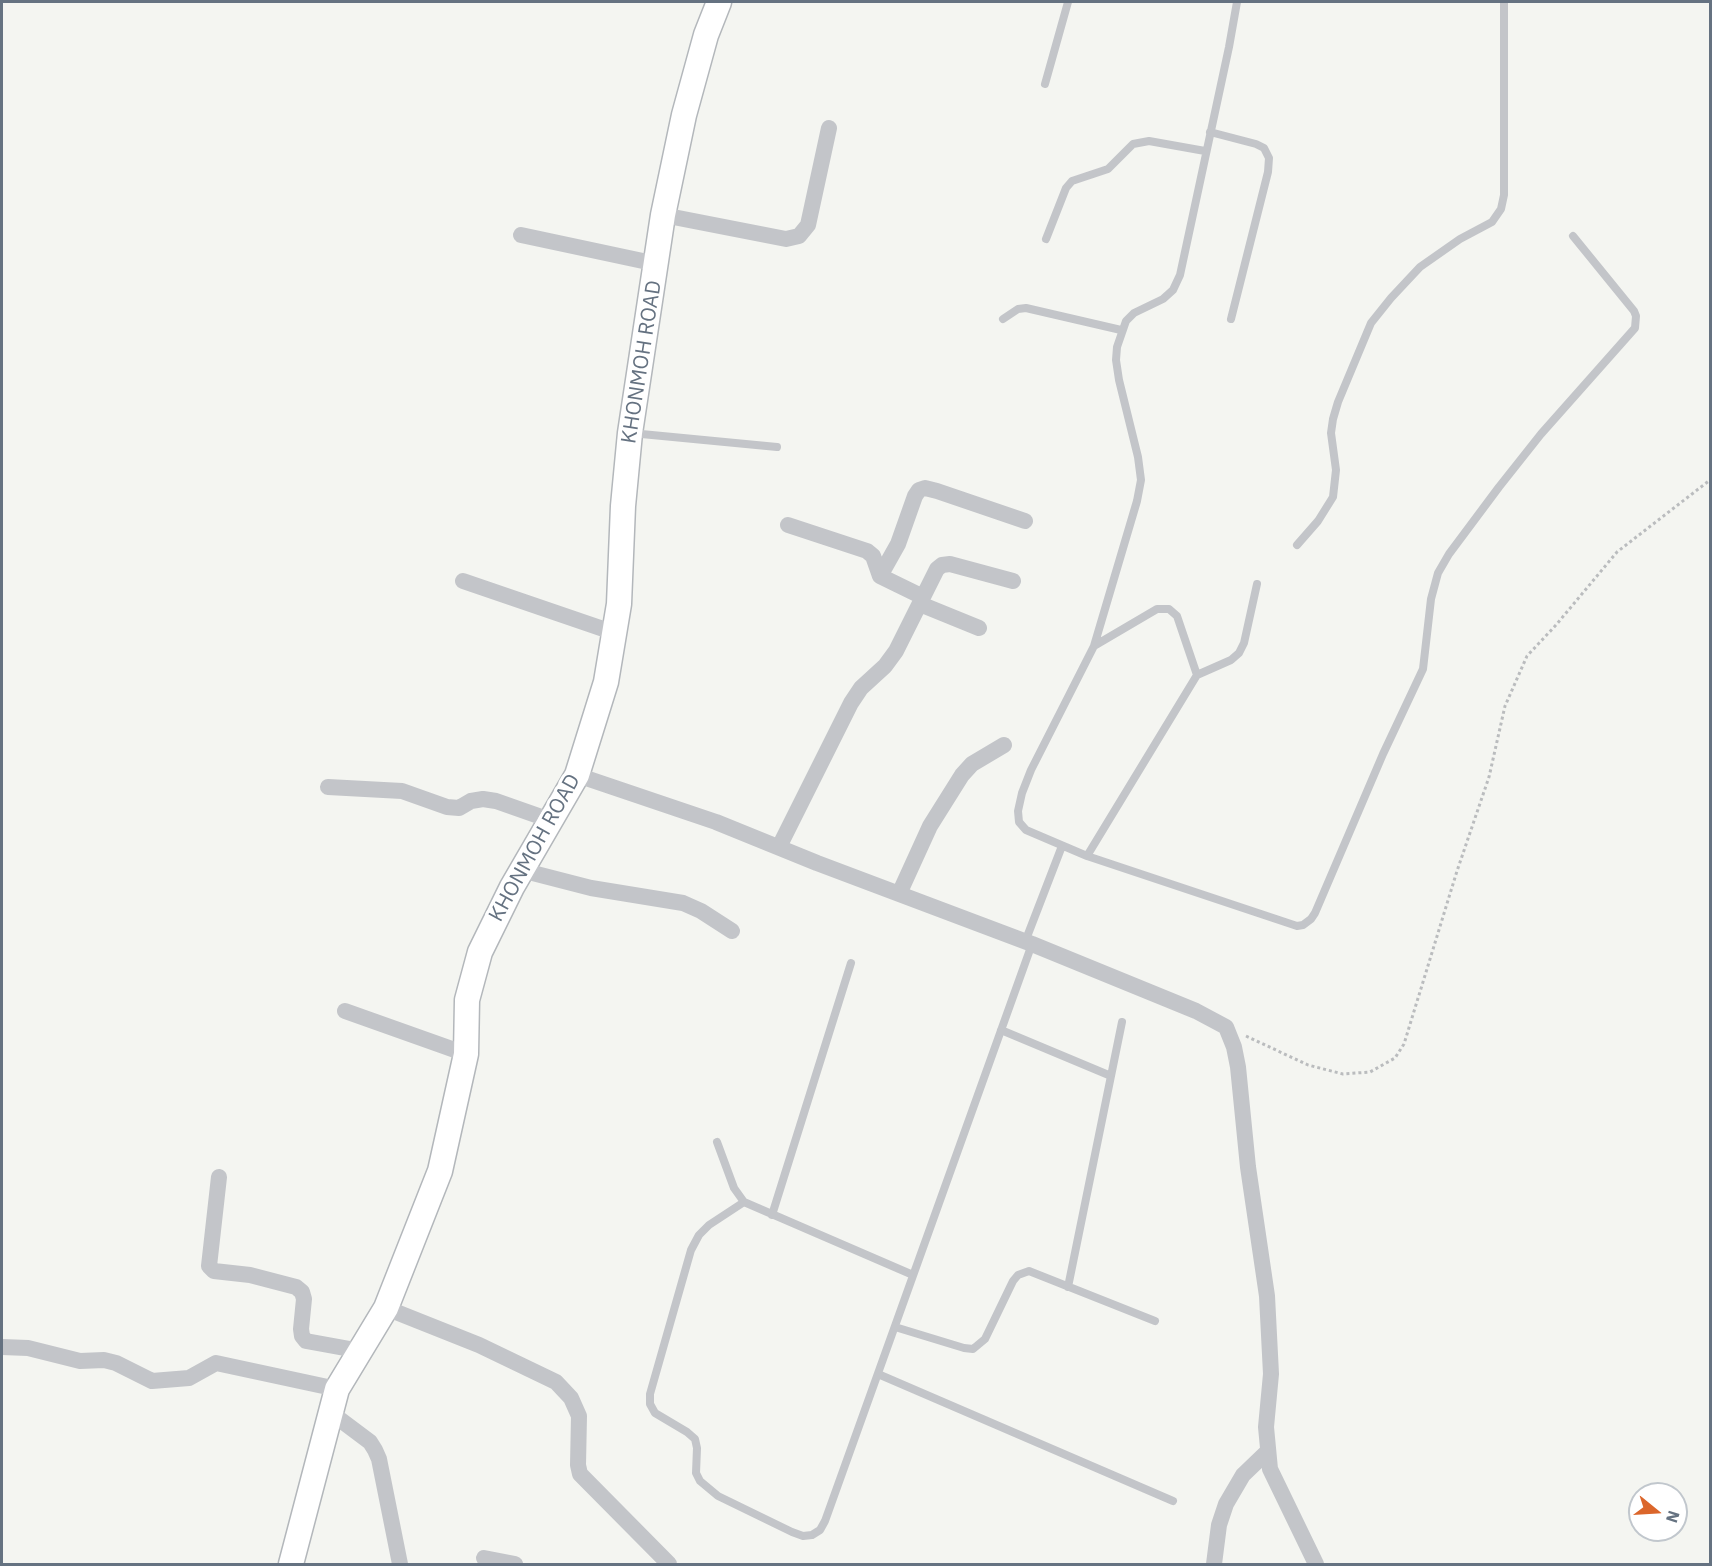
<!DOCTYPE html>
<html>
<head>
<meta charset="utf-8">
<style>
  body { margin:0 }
  #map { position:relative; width:1712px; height:1566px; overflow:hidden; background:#f4f5f1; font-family:"IBM Plex Sans",sans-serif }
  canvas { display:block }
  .frame { position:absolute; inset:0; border:3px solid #657281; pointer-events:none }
  .north { position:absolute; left:1628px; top:1482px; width:60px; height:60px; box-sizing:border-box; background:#fff; border:2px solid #c1c7cd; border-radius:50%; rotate:108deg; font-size:16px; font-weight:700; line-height:24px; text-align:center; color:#657281 }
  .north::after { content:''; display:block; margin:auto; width:21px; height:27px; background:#db662b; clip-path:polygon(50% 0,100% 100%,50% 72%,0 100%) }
</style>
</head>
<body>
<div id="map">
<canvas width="1712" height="1566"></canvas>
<div class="frame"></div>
<div class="north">N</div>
</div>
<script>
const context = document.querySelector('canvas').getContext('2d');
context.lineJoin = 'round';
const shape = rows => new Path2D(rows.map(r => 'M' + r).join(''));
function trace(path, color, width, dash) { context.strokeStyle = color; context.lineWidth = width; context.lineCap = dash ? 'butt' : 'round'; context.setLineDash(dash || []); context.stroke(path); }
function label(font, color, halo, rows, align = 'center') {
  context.font = font + ' "IBM Plex Sans",sans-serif'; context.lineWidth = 6; context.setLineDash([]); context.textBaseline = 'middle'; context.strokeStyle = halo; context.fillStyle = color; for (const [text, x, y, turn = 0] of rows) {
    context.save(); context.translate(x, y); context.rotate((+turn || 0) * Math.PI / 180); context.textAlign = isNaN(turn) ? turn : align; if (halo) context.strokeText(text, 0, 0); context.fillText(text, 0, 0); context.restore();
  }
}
const path = shape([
  [1246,1036,1308,1065,1343,1074,1370,1072,1395,1058,1404,1044,1457,871,1489,777,1505,706,1527,656,1556,625,1617,552,1710,480]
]);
const lane = shape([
  [1045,84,1068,2],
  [1210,132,1256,144,1264,148,1269,158,1268,172,1231,319],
  [1046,239,1066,188,1072,181,1108,169,1133,144,1149,141,1205,151],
  [1003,319,1018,309,1026,308,1121,330],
  [631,433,777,447],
  [1297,545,1318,521,1333,497,1336,470,1331,433,1333,419,1338,402,1371,323,1391,298,1420,267,1460,239,1492,222,1501,209,1504,195,1504,2],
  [1257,584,1244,643,1239,653,1231,660,1197,675,1177,616,1169,609,1157,609,1094,646,1031,770,1022,793,1018,811,1019,822,1026,830,1087,856,1297,926,1303,925,1311,919,1315,913,1383,754,1423,669,1431,599,1438,573,1449,554,1499,487,1541,434,1635,328,1636,316,1634,311,1573,236],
  [1094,646,1137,501,1141,480,1138,457,1119,380,1116,360,1117,347,1126,321,1134,313,1163,299,1173,290,1180,275,1229,47,1237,2],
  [1087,856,1197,675],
  [1025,942,1062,846],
  [1001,1030,1111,1076],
  [717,1142,734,1188,744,1202,913,1275],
  [744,1202,709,1225,699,1235,691,1250,650,1394,650,1404,655,1413,687,1432,695,1439,697,1448,696,1473,700,1481,718,1496,792,1532,803,1536,812,1535,820,1530,825,1521,1032,944],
  [772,1215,851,963],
  [1068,1287,1122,1022],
  [895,1327,964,1348,973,1349,985,1339,1013,1281,1018,1275,1029,1271,1155,1321],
  [878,1374,1173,1501]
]);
const street = shape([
  [663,215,786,239,799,236,808,225,829,128],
  [521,235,657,264],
  [788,525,867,551,873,556,880,576,923,597],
  [880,576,898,544,915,496,919,490,925,488,937,491,1025,521],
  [463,581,615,633],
  [920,604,979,628],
  [577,775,716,822,817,863,1032,944,1196,1011,1226,1027,1234,1047,1238,1067,1248,1167,1267,1296,1271,1374,1266,1427,1270,1469,1316,1564],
  [328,787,402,791,447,807,459,808,471,801,483,799,496,801,550,820],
  [779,847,851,703,861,688,885,666,896,651,937,569,942,565,950,564,1013,581],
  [521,870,591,888,683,903,701,911,732,931],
  [899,894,930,826,962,775,972,764,1004,745],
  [345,1011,466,1054],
  [219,1177,209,1266,214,1271,250,1275,296,1287,302,1292,304,1299,301,1329,302,1336,306,1341,361,1351],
  [386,1308,479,1345,556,1382,571,1398,579,1416,578,1465,580,1474,669,1564],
  [2,1347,28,1348,80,1361,104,1360,116,1363,152,1381,189,1378,216,1363,337,1389],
  [330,1412,370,1442,375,1450,379,1459,400,1564],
  [484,1558,515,1564],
  [1214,1564,1219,1525,1226,1504,1243,1475,1268,1451]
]);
const secondary = shape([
  [291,1564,337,1389,386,1308,440,1171,466,1054,467,1000,480,952,512,887,577,775,606,682,619,604,623,506,630,433,663,215,684,115,706,35,719,2]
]);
const streetNames = [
  ["KHONMOH ROAD",642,362,-81],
  ["KHONMOH ROAD",535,848,-61]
];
trace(secondary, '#b3b7bb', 27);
trace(path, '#babcbe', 3, [3, 3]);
trace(lane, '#c3c5c9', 8);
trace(street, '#c3c5c9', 16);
trace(secondary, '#fff', 24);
label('21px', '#657281', '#fff', streetNames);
</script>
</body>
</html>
